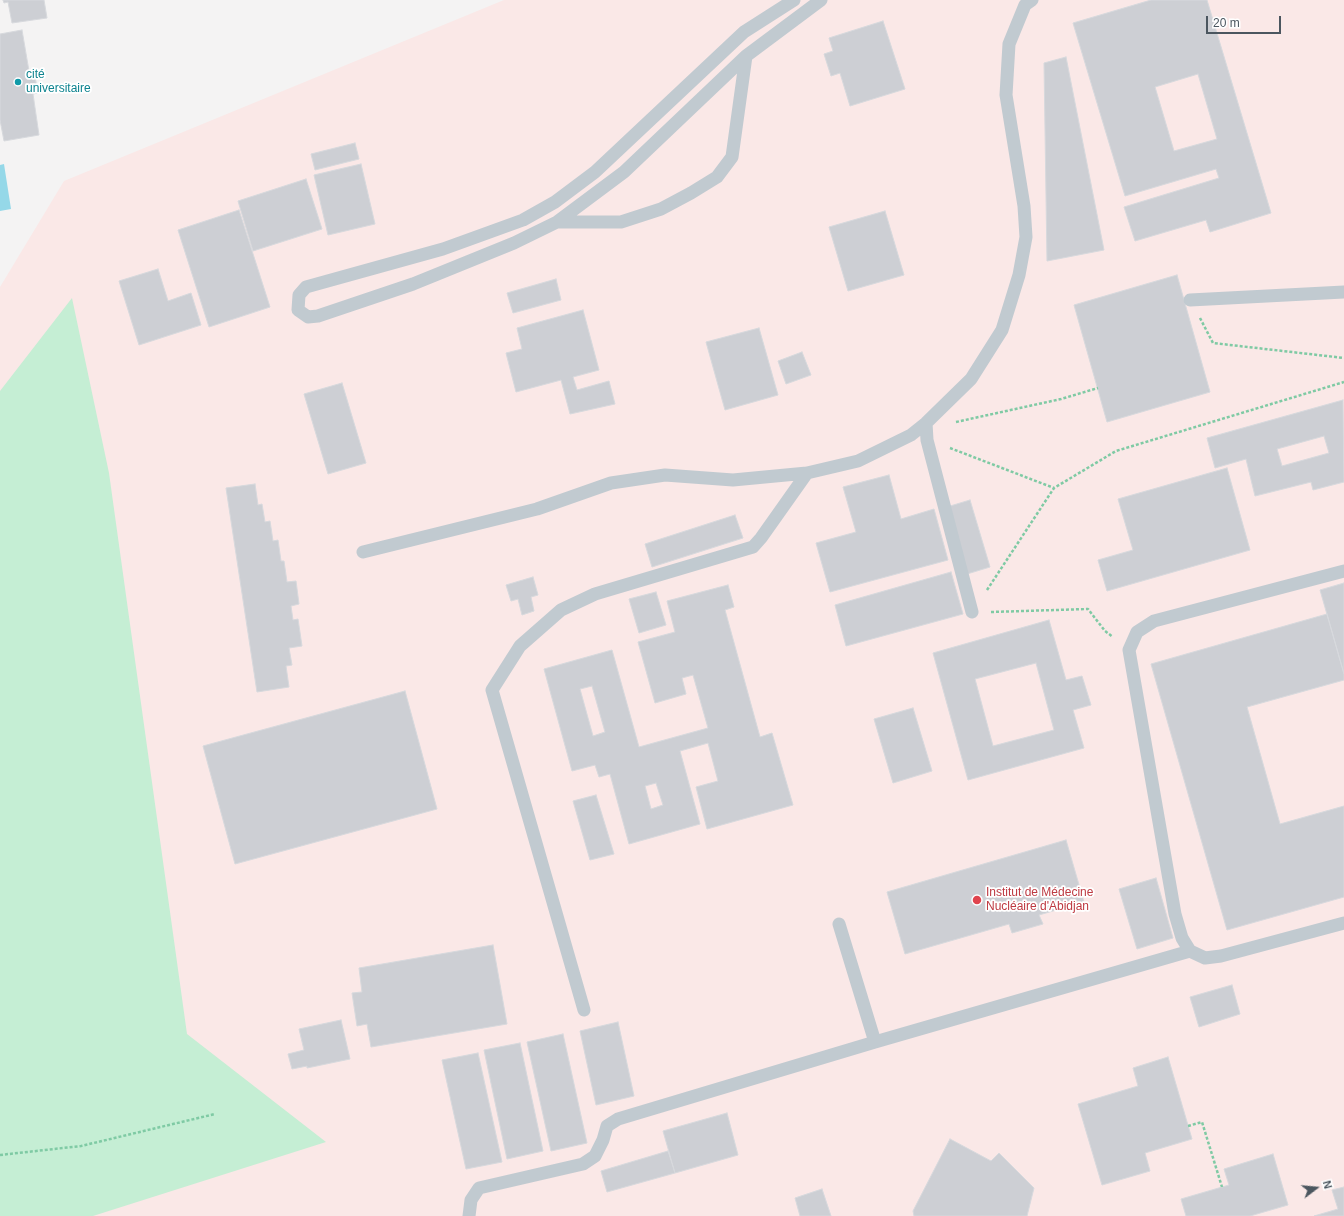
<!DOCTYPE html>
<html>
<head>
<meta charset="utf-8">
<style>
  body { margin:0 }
  #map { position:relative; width:1344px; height:1216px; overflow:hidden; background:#f4f3f3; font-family:Helvetica,sans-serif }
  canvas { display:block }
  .north { position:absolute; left:1296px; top:1168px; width:40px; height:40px; -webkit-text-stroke:3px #fff; paint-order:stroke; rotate:74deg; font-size:11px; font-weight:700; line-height:16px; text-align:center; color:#4b565f }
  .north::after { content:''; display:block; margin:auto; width:14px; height:18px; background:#4b565f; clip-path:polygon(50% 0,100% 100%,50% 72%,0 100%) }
  .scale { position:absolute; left:1206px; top:16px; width:75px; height:18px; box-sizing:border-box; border:2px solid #4b565f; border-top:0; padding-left:5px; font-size:12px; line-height:14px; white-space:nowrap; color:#4b565f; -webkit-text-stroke:3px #fff; paint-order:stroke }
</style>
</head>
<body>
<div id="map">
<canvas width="1344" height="1216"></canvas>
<div class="north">N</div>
<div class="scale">20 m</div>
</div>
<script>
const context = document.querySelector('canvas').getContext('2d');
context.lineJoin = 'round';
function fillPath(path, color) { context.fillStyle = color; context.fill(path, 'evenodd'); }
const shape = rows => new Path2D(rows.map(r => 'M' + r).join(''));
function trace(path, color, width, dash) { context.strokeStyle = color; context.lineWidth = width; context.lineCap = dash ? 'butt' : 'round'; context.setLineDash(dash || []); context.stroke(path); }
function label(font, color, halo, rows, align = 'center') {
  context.font = font + ' Helvetica,sans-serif'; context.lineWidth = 3.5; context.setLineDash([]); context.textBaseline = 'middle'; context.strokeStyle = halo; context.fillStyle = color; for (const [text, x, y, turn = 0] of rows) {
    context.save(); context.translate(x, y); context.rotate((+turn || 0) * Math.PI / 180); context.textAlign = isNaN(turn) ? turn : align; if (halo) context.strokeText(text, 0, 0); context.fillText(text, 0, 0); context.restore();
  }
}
const medical = shape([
  [504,0,1344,0,1344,1216,0,1216,0,287,64,181]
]);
const green = shape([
  [72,298,109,473,187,1034,326,1142,93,1216,0,1216,0,391]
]);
const water = shape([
  [4,164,11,209,0,211,0,165]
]);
const building = shape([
  [3,0,44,0,47,18,12,23,8,2,4,3,3,0],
  [1151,0,1207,0,1271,213,1210,232,1206,220,1135,241,1124,207,1219,178,1216,169,1125,196,1073,23,1151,0],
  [1198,74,1217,139,1174,151,1155,87,1198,74],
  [883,21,905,89,850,106,840,73,831,76,824,54,833,51,829,38,883,21],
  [22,30,29,71,34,71,38,93,33,94,39,135,4,141,0,120,0,34,22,30],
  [1066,57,1104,250,1047,261,1044,63,1066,57],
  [355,143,359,159,315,170,311,154,355,143],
  [361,164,375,224,328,235,314,175,361,164],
  [306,179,322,229,253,251,238,201,306,179],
  [239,210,270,307,209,327,178,230,239,210],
  [885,211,904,275,848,291,829,227,885,211],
  [158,269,168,301,191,293,201,325,139,345,119,281,158,269],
  [1177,275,1210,392,1107,422,1074,305,1177,275],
  [556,279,561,300,513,313,507,293,556,279],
  [583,310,599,370,573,377,577,390,609,381,615,404,570,414,561,380,516,392,506,353,522,349,517,328,583,310],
  [759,328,778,395,725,410,706,342,759,328],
  [802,352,811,375,786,384,778,361,802,352],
  [342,383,366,463,328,474,304,394,342,383],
  [1343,400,1344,482,1313,490,1311,482,1255,496,1246,459,1215,468,1207,438,1343,400],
  [1324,436,1329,453,1282,466,1277,449,1324,436],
  [1227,468,1250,550,1107,591,1098,560,1133,550,1118,499,1227,468],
  [889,475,901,519,934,509,948,560,830,592,816,543,856,532,843,487,889,475],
  [255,484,258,505,262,504,265,522,270,521,273,541,278,540,281,561,284,561,287,582,296,581,299,604,291,606,293,620,298,619,302,646,289,648,292,665,286,666,289,687,257,692,226,488,255,484],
  [970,500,990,567,967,574,947,507,970,500],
  [735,515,743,538,652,567,645,544,735,515],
  [951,572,963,614,846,646,835,605,951,572],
  [533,577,538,595,531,597,534,611,522,615,518,599,511,601,506,585,533,577],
  [1344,583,1344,674,1320,590,1344,583],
  [728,585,734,607,725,610,760,737,772,733,793,805,707,829,696,787,718,781,708,743,680,751,700,824,629,844,610,774,599,777,595,765,572,771,544,669,612,650,639,747,708,728,693,675,682,678,686,694,655,703,638,642,675,632,667,601,728,585],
  [592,686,605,732,593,736,580,689,592,686],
  [656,783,663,805,651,809,645,786,656,783],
  [656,592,666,625,639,633,629,599,656,592],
  [1327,614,1344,674,1344,680,1247,707,1280,824,1344,806,1344,897,1227,930,1151,664,1327,614],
  [1049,620,1066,680,1082,676,1091,705,1073,710,1084,748,968,780,933,653,1049,620],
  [1036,663,1054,730,993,746,975,679,1036,663],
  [405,691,437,809,235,864,203,746,405,691],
  [913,708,932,771,893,783,874,719,913,708],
  [596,795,614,854,590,860,573,801,596,795],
  [1066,840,1084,902,1039,915,1043,924,1012,933,1009,924,905,954,887,892,1066,840],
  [1156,878,1173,938,1137,949,1119,889,1156,878],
  [493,945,507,1024,371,1047,367,1024,357,1026,352,993,362,992,359,968,493,945],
  [1232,985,1240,1014,1199,1027,1190,997,1232,985],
  [341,1020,350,1059,307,1068,307,1066,292,1069,288,1054,304,1050,299,1029,341,1020],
  [618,1022,634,1096,596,1105,580,1031,618,1022],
  [563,1034,587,1143,551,1151,527,1042,563,1034],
  [520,1043,543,1151,507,1159,484,1050,520,1043],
  [478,1053,502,1162,466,1169,442,1060,478,1053],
  [1168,1057,1192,1139,1145,1153,1150,1171,1102,1185,1078,1104,1138,1086,1133,1068,1168,1057],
  [727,1113,738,1155,675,1173,663,1131,727,1113],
  [950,1139,991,1161,999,1153,1034,1188,1027,1216,914,1216,913,1211,950,1139],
  [668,1151,675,1173,607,1192,601,1171,668,1151],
  [1273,1154,1288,1205,1250,1216,1186,1216,1181,1199,1229,1185,1224,1169,1273,1154],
  [1344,1187,1344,1216,1314,1216,1338,1209,1332,1190,1344,1187],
  [822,1189,831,1216,800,1216,795,1198,822,1189]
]);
const path = shape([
  [1200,318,1213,343,1344,358],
  [956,422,1061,399,1098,388],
  [950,448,1054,488],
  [987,590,1054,488,1116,451,1344,382],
  [991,612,1088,609,1105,631,1113,637],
  [1188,1126,1202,1122,1222,1187],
  [0,1155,81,1146,215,1114]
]);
const lane = shape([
  [794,0,744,32,595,172,555,202,523,220,443,249,306,287,299,295,298,310,308,317,318,316,413,284,514,243,557,222,624,172,746,56,821,0],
  [557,222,621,222,661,209,691,193,717,177,732,157,746,56],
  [1190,300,1344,292],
  [926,423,927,440,972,612],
  [363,552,537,509,611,483,665,475,733,480,807,473,858,461,911,435,926,423,971,379,1002,330,1019,275,1026,237,1024,206,1006,95,1009,44,1025,5,1032,0],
  [1344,571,1154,621,1137,632,1129,650,1175,914,1182,938,1190,951,1205,958,1221,956,1344,923],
  [839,924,875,1042],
  [584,1010,492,690,520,646,561,610,595,594,753,547,761,538,807,473],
  [469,1216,471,1200,479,1188,583,1164,595,1156,603,1140,607,1126,618,1119,875,1042,1190,951]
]);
const markers = [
  [18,82,4,"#0f9aa8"],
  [977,900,5,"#e0444e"]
];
const cultureNames = [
  ["cité",26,75],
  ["universitaire",26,89]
];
const healthNames = [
  ["Institut de Médecine",986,893],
  ["Nucléaire d'Abidjan",986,907]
];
fillPath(medical, '#fae8e7');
fillPath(green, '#c5eed4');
fillPath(water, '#95d8e8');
fillPath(building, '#cdcfd4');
trace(building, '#d7d9dd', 1);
trace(path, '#7fcaa4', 2.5, [3, 2]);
trace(lane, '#c1cad0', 13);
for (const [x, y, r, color] of markers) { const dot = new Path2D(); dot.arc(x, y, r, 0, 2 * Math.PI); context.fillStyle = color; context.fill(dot); trace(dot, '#fff', 1.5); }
label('12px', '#0d838f', '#fff', cultureNames, 'left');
label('12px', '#be3a42', '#fff', healthNames, 'left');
</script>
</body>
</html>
